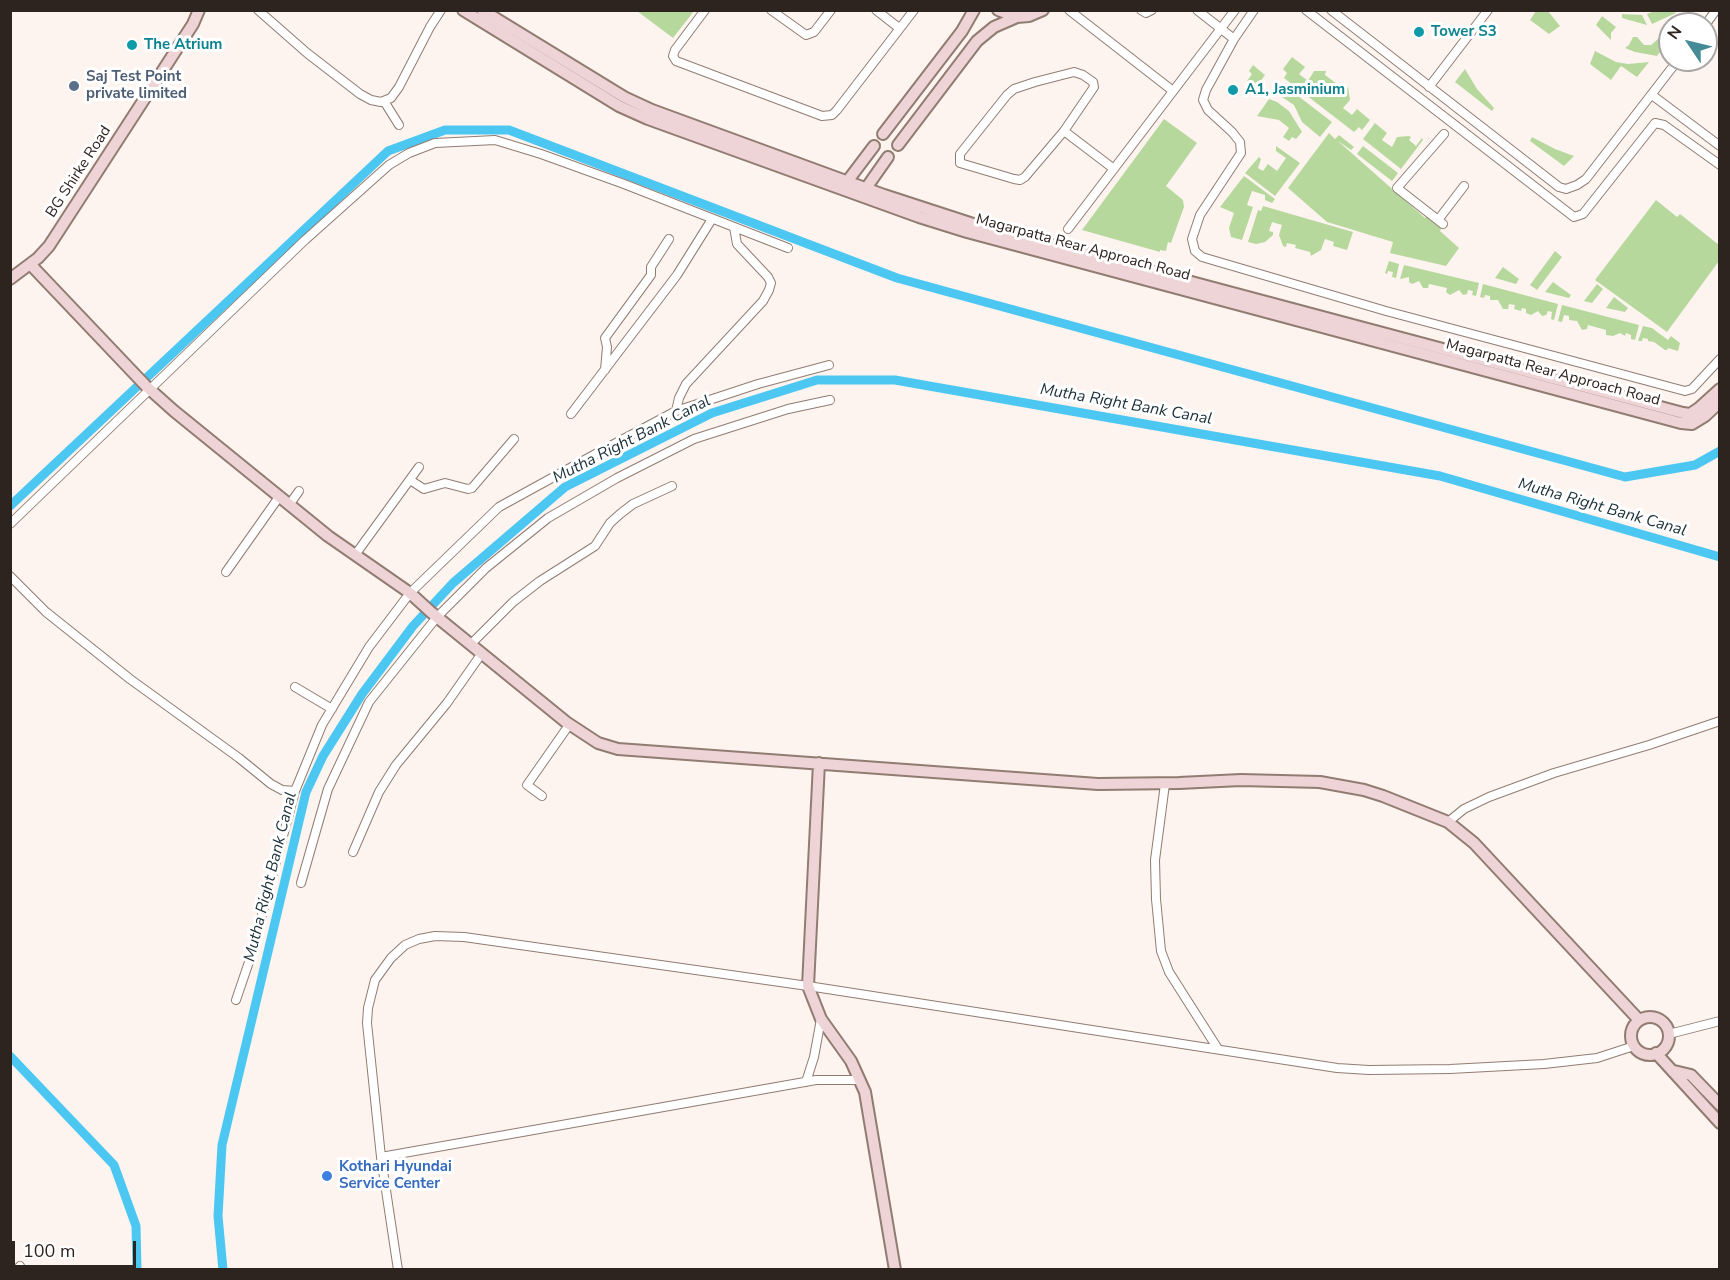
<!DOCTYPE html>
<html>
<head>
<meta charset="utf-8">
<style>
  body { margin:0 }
  #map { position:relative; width:1730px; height:1280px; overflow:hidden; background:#fdf4ef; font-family:"Nunito Sans",sans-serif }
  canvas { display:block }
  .frame { position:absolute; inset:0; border:12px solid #2d2420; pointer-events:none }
  .north { position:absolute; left:1658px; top:12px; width:60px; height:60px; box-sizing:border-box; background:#fff; border:2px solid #aba7a6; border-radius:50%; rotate:305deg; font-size:16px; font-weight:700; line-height:24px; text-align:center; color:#2d2420 }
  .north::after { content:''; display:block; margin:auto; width:21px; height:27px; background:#458b96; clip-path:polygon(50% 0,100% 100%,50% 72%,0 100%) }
  .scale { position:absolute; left:12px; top:1241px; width:124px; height:27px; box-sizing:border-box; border:3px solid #2d2420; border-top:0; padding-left:8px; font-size:18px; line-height:21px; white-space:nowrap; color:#2d2420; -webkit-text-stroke:4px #fff; paint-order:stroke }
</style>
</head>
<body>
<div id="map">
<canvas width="1730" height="1280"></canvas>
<div class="frame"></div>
<div class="north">N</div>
<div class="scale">100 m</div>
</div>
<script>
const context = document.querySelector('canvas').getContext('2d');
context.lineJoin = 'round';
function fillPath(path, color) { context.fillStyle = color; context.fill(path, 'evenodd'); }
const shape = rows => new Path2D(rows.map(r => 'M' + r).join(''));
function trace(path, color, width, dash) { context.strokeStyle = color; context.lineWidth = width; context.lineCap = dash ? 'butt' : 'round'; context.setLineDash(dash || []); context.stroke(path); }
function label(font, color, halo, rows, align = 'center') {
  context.font = font + ' "Nunito Sans",sans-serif'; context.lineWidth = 6; context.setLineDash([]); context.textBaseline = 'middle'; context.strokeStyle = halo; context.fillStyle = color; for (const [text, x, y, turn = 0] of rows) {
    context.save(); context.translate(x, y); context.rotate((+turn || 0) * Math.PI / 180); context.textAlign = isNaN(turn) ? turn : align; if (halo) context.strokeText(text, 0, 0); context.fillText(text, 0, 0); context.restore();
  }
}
const green = shape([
  [637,11,694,11,673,38],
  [1536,11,1548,11,1560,26,1549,34,1530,20],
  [1654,11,1673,11,1676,13,1652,24,1647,14],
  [1622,14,1642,15,1647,25,1622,18],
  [1602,16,1616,27,1611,33,1611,40,1596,25],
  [1670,33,1670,39,1657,56,1635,52,1625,48,1629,45,1633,37,1637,37,1644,45,1651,45,1659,38,1666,39],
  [1595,51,1616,62,1628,64,1649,62,1637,77,1621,66,1611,80,1590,64],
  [1292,57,1305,67,1299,74,1308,81,1314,71,1326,71,1325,75,1345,90,1348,87,1350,100,1343,108,1352,115,1357,109,1370,120,1362,130,1359,127,1354,132,1284,78,1287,73,1283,69],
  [1253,65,1265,75,1256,87,1247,81,1252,74,1249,71],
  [1465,69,1477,89,1494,108,1492,111,1455,82],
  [1289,89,1332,122,1320,137,1302,122,1294,105,1282,97],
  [1269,99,1277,102,1289,111,1302,132,1296,139,1292,137,1289,141,1283,137,1289,128,1279,120,1257,116],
  [1164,119,1197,143,1166,186,1183,200,1184,207,1171,243,1168,242,1166,251,1160,250,1160,252,1082,230],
  [1375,123,1387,133,1382,140,1392,147,1397,137,1409,136,1411,137,1409,140,1416,146,1422,138,1423,140,1401,169,1363,139],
  [1329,133,1335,139,1339,135,1354,147,1351,150,1338,141,1425,218,1427,216,1442,227,1440,231,1459,248,1446,266,1390,253,1393,242,1327,222,1288,188],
  [1532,137,1555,149,1574,156,1564,166,1530,141],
  [1276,146,1300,163,1275,196,1245,173,1259,157,1261,159,1258,168,1263,171,1268,164,1277,171,1286,158,1276,151],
  [1363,146,1398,173,1392,181,1357,154],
  [1244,176,1275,199,1272,203,1265,200,1265,195,1252,191,1247,205,1253,207,1242,240,1231,237,1229,228,1234,213,1220,207],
  [1656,200,1677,217,1680,214,1719,245,1719,261,1667,332,1595,280],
  [1263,206,1353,232,1347,250,1333,246,1334,242,1325,239,1321,250,1311,256,1310,252,1295,248,1296,245,1287,243,1286,247,1283,246,1279,235,1282,225,1272,222,1269,231,1273,232,1273,235,1265,242,1256,244,1248,242,1258,210,1261,211],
  [1555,251,1562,257,1537,290,1530,285],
  [1389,261,1399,264,1396,278,1392,277,1393,272,1388,271,1387,274,1385,273],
  [1404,265,1479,283,1476,296,1472,295,1473,291,1468,290,1467,294,1463,295,1459,290,1450,295,1446,292,1447,288,1429,284,1428,288,1423,288,1419,281,1412,284,1409,282,1409,277,1400,279],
  [1503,267,1519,279,1516,284,1495,278],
  [1553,282,1571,295,1569,298,1545,292],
  [1483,284,1558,304,1554,320,1551,319,1552,312,1548,311,1546,315,1542,316,1538,311,1531,315,1526,313,1526,309,1522,308,1521,311,1514,309,1515,305,1509,304,1508,309,1503,309,1498,300,1490,300,1490,296,1485,295,1484,298,1480,297],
  [1597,284,1603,289,1592,303,1584,301],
  [1614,297,1628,308,1625,312,1606,308],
  [1562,305,1639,325,1635,340,1631,339,1631,335,1626,333,1625,336,1620,333,1613,336,1606,335,1606,330,1588,325,1587,329,1582,330,1577,321,1569,320,1569,316,1564,315,1562,322,1558,321],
  [1643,326,1652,328,1668,340,1671,336,1680,343,1678,351,1668,348,1667,350,1665,350,1654,342,1648,341,1648,339,1643,338,1642,341,1638,341]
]);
const canal = shape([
  [10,506,388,151,445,130,509,130,897,278,1625,477,1695,465,1720,451],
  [10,1056,114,1165,136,1226,137,1270],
  [223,1270,218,1216,222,1145,306,792,323,756,362,694,413,626,453,583,565,487,712,413,817,380,895,380,1440,476,1720,557]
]);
const street = shape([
  [258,10,307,53,360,94,371,100,381,102,391,98,399,87,430,27,441,10],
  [705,10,675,50,673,56,676,61,822,116,832,115,837,110,914,10],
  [771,10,806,35,814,32,831,10],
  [876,10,899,28],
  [1069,10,1173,91],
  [1141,10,1146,13,1152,10],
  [1197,10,1234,39],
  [1254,10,1234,39,1206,90,1203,100,1208,110,1232,132,1240,142,1241,153,1200,215,1192,239,1195,251,1202,257,1386,311,1685,391,1692,389,1720,359],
  [1306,10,1574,217,1583,214,1655,123,1664,125,1720,165],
  [1331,10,1559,187,1566,189,1577,185,1586,179,1678,60],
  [1706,24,1716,10],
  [1074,72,1083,75,1093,82,1094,87,1064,131,1025,177,1020,180,1014,179,960,163,960,154,1007,95,1014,89,1035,82,1074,72],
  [1429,87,1488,10],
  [1652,95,1720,146],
  [384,101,399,125],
  [1064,131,1114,169],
  [1438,220,1464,186],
  [1443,224,1397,188,1444,134],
  [1068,229,1235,10],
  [605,370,607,347,605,338,651,275,651,267,669,239],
  [676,411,679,398,686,384,763,301,769,290,771,283,768,277,737,244,734,227],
  [571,414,677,275,712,219],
  [410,480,424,489,445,483,468,489,472,488,514,439],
  [289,505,299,491],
  [10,524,305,240,389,165,409,153,435,143,495,140,541,154,624,184,788,248],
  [355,555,419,467],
  [226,572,279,497],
  [10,576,46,612,130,679,239,758,271,784,282,790,295,791],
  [471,644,513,602,540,581,595,546,610,523,620,514,633,504,672,486],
  [295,687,332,709],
  [1165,784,1155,860,1156,899,1161,951,1169,972,1218,1049],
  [542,796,527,785,569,725],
  [1448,822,1464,809,1489,797,1554,773,1649,745,1720,721],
  [353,852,379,792,396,765,447,703,482,653],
  [301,883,328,789,369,702,437,617,486,568,548,518,617,478,694,439,788,409,830,400],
  [236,1000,251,956,295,791,322,725,369,647,410,593,499,507,601,451,676,411,758,384,829,365],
  [1669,1034,1720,1021],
  [806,1082,814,1057,821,1019],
  [381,1157,816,1080,860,1080],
  [16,1270,20,1266],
  [398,1270,381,1157,367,1023,368,1008,375,980,391,958,405,945,419,939,435,936,464,937,808,986,1337,1068,1369,1070,1450,1069,1544,1064,1597,1058,1634,1046]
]);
const secondary = shape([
  [463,10,619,106,648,119,919,217,967,232,1681,423,1692,424,1705,416,1720,402],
  [482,10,624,97,652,110,884,195,970,223,1683,413,1690,414,1699,408,1720,389],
  [998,10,1017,17,1029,16,1043,10],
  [883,134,962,31,974,10],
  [898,145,977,41,994,27,1017,17],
  [843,187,874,146],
  [862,194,888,157],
  [30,264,146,386,174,411,328,536,410,593,432,613,566,722,598,743,618,749,1098,784,1179,783,1241,780,1320,782,1364,790,1383,796,1448,822,1474,843,1639,1020],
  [10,279,38,258,49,246,193,24,199,10],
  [819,763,808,986,821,1019,851,1061,865,1092,895,1270],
  '1631 1036a19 19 0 1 1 38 0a19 19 0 1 1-38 0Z',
  [1656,1053,1720,1123],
  [1674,1071,1691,1075,1720,1105]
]);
const markers = [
  [1419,32,6,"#0f9aa8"],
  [132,45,6,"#0f9aa8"],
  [74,86,6,"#5c6f8a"],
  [1233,90,6,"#0f9aa8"],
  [327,1176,6,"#3f7fe0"]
];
const cultureNames = [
  ["Tower S3",1431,32],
  ["The Atrium",144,45],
  ["A1, Jasminium",1245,90]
];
const serviceNames = [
  ["Saj Test Point",86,77],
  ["private limited",86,94]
];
const streetNames = [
  ["BG Shirke Road",79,172,-57],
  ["Magarpatta Rear Approach Road",1083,248,15],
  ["Magarpatta Rear Approach Road",1553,373,15]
];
const shopNames = [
  ["Kothari Hyundai",339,1167],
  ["Service Center",339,1184]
];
const waterNames = [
  ["Mutha Right Bank Canal",1126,405,10],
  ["Mutha Right Bank Canal",632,440,-27],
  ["Mutha Right Bank Canal",1602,508,16],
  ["Mutha Right Bank Canal",271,877,-76]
];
fillPath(green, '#b7d89d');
trace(canal, '#4cc7f2', 9);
trace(street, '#917c72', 10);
trace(secondary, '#917c72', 14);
trace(street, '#fff', 8);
trace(secondary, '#eed4d7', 10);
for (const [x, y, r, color] of markers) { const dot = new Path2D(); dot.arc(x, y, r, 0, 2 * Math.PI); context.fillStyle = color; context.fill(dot); trace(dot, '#fff', 2); }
label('bold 15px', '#0d838f', '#fff', cultureNames, 'left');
label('bold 15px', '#4e5e75', '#fff', serviceNames, 'left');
label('15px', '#2d2420', '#fff', streetNames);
label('bold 15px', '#366cbe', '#fff', shopNames, 'left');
label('italic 16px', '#1b3038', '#fff', waterNames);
</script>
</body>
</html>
